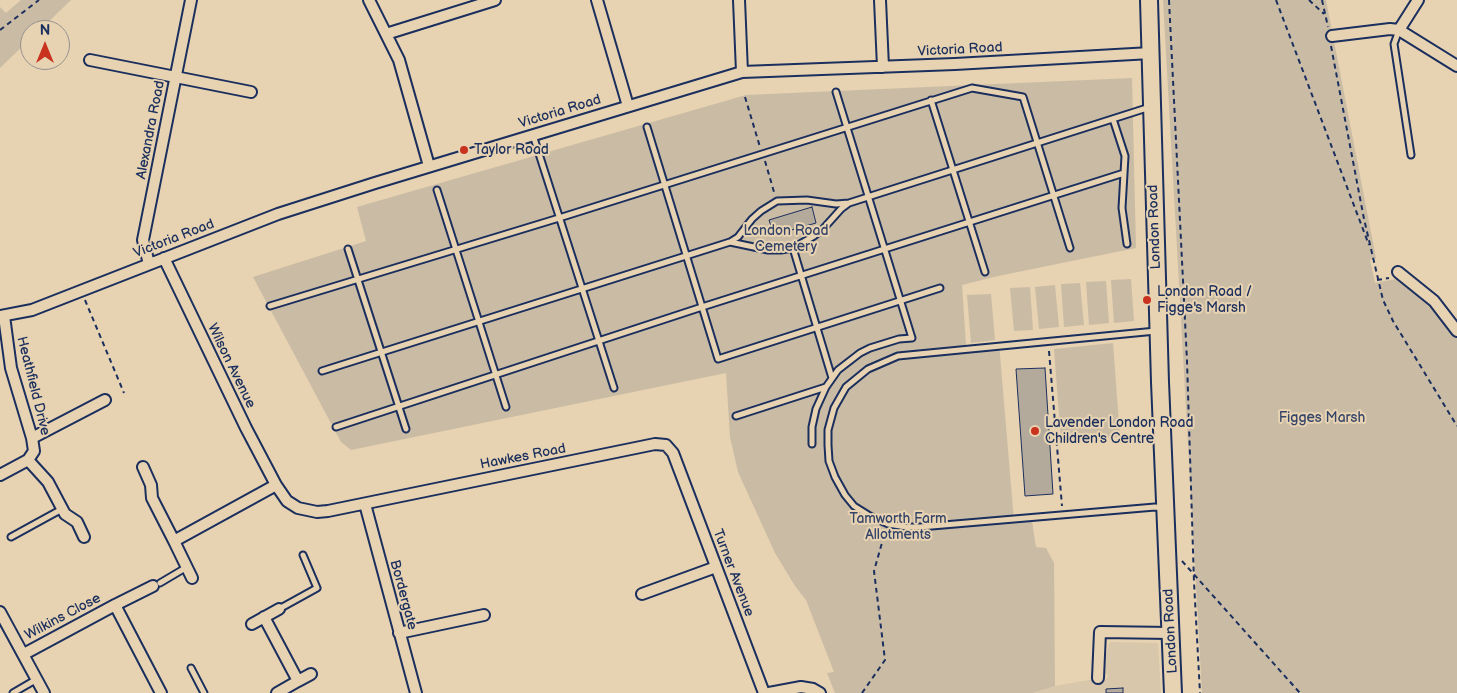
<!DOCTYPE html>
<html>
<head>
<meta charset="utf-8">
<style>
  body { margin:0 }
  #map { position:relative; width:1457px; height:693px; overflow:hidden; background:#e7d3b1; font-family:"Balsamiq Sans",sans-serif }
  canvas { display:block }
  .north { position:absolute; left:20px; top:20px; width:50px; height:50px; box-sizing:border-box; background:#e7d3b1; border:1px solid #959190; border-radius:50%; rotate:0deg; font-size:14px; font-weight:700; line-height:20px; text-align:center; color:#1b2f5e }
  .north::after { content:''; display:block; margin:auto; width:18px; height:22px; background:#c8321e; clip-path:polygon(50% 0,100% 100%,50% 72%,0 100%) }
</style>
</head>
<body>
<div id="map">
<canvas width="1457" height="693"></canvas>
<div class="north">N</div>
</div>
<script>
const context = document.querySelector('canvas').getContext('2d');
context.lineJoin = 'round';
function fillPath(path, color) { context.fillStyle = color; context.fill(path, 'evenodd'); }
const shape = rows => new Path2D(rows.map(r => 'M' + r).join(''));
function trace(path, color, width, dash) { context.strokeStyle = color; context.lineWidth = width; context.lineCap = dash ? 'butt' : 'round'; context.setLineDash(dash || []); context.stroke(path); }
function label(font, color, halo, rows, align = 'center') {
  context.font = font + ' "Balsamiq Sans",sans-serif'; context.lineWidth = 4; context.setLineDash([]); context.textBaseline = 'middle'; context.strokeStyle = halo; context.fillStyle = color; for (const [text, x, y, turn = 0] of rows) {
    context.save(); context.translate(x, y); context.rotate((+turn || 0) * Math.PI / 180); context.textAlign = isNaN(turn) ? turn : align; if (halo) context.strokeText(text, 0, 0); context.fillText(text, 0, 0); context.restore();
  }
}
const built = shape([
  [1110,642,1158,643,1161,693,1033,693,1055,686,1094,679,1096,682,1103,682,1107,678,1108,674,1105,674,1106,655]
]);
const green = shape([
  [21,0,71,0,40,30,30,30,30,39,0,68,0,7,6,13],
  [1163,0,1326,0,1376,258,1370,260,1375,283,1401,278,1434,308,1457,337,1457,693,1202,693],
  [1132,78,1136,248,998,276,962,285,966,345,999,343,1014,521,1032,521,1036,547,1046,548,1054,563,1055,686,1033,693,835,693,827,673,834,672,806,600,795,586,775,553,738,472,730,437,726,373,351,450,341,442,253,277,366,241,357,207,746,95],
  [1131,279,1134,321,1114,323,1111,280],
  [1106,281,1109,323,1089,325,1086,282],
  [1080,283,1084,325,1064,327,1061,284],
  [1055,285,1059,327,1039,329,1035,287],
  [1030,287,1033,330,1014,331,1010,288],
  [991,294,995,340,971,343,967,295],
  [1113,343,1120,437,1061,441,1054,349]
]);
const building = shape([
  [812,207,816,223,774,235,769,220,812,207],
  [1045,368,1053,494,1025,496,1016,369,1045,368],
  [1123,688,1123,693,1106,693,1106,689,1123,688]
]);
const path = shape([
  [1169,0,1187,361,1194,582,1200,693],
  [1276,0,1369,245],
  [1309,0,1324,14],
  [1322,0,1328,27],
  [0,30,39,0],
  [1331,46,1364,219,1383,300,1393,321,1457,426],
  [745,97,760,147],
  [765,161,774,192],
  [1377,280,1389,278],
  [85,300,124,393],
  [1049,351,1062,506],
  [1182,561,1300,693],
  [862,693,885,660,874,571,885,532]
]);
const lane = shape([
  [1399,30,1394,44,1411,155],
  [931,100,985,272],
  [1113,119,1125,156,1122,208,1127,244],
  [647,127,718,359,940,288],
  [533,135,614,388],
  [437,190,506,407],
  [730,242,768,250,781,250,793,248,814,236,823,229,841,209,849,203],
  [793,248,832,378],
  [348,249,406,429],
  [270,306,559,218,972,88,1023,97,1070,248],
  [1156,331,898,356,868,369,846,387,834,408,828,430,828,445,829,461,835,477,845,495,854,506,870,516,888,524,906,527,920,527,1155,507,1162,508],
  [322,371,730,242,738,237,752,219,761,211,777,201,807,200,836,204,849,203,1150,107],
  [736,416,826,387],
  [336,427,702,307,1124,173],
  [812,444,812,427,816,409,826,387,838,370,860,353,870,348,899,339,912,338,836,92],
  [11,537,62,509],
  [160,583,187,567],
  [279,609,317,588,303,555],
  [191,668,204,693],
  [13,693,37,679]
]);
const street = shape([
  [369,0,399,60,429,166],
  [597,0,628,106],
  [739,0,742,72],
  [880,0,883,67],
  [1399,30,1418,0],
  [386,34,495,0],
  [1332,36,1390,29,1399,30,1457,66],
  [90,60,251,92],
  [164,258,246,428,276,485,287,501,298,508,317,512,328,511,655,444,666,445,673,453,764,693],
  [149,264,143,240,191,0],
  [1398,272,1434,301,1457,331],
  [0,316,32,310,278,214,375,183,742,72,955,64,1151,53],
  [32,438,105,400],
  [28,460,48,482,65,514,77,522,84,537],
  [143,467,151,485,152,498,174,541,276,485],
  [0,475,28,460,34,451,32,438,11,368,4,316],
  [365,504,416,693],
  [174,541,192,578],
  [642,594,716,567],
  [115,605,153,586],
  [0,612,44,693],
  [264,617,298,681,277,693],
  [252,624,279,609],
  [399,633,484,615],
  [24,654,115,605,161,693],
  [1098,678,1100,632,1171,633],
  [298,681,311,674],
  [769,693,801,687,813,689,820,693]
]);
const primary = shape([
  [1149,0,1160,382,1173,693]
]);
const markers = [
  [464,150,5,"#c8321e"],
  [1147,300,5,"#c8321e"],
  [1035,431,5,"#c8321e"]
];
const streetNames = [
  ["Victoria Road",960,50,-3],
  ["Victoria Road",560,112,-17],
  ["Alexandra Road",151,130,-79],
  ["London Road",1155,227,-92],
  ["Victoria Road",174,239,-21],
  ["Wilson Avenue",231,366,64],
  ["Heathfield Drive",33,386,76],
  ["Hawkes Road",523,457,-11],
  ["Turner Avenue",733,573,69],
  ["Bordergate",403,595,75],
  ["Wilkins Close",63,617,-28],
  ["London Road",1171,631,-93]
];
const poiNames = [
  ["Taylor Road",474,150],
  ["London Road /",1157,292],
  ["Figge's Marsh",1157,308],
  ["Lavender London Road",1045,423],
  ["Children's Centre",1045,439]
];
const parkNames = [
  ["London Road",786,231],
  ["Cemetery",786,247],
  ["Figges Marsh",1322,418],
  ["Tamworth Farm",898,519],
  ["Allotments",898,535]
];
fillPath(built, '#d8c7ab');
fillPath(green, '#cabba5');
fillPath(building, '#b4aa9c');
trace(building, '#1b2f5e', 1);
trace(lane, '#1b2f5e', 9);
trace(street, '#1b2f5e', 14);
trace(primary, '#1b2f5e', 20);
trace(path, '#1b2f5e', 2, [5, 4]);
trace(lane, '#e7d3b1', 5);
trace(street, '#e7d3b1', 10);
trace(primary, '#e7d3b1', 16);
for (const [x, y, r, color] of markers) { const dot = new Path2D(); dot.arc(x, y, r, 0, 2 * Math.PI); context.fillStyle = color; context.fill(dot); trace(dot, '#e7d3b1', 2); }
label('14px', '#1b2f5e', '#e7d3b1', streetNames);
label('14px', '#1b2f5e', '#e7d3b1', poiNames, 'left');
label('14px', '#354469', '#e7d3b1', parkNames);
</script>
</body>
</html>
